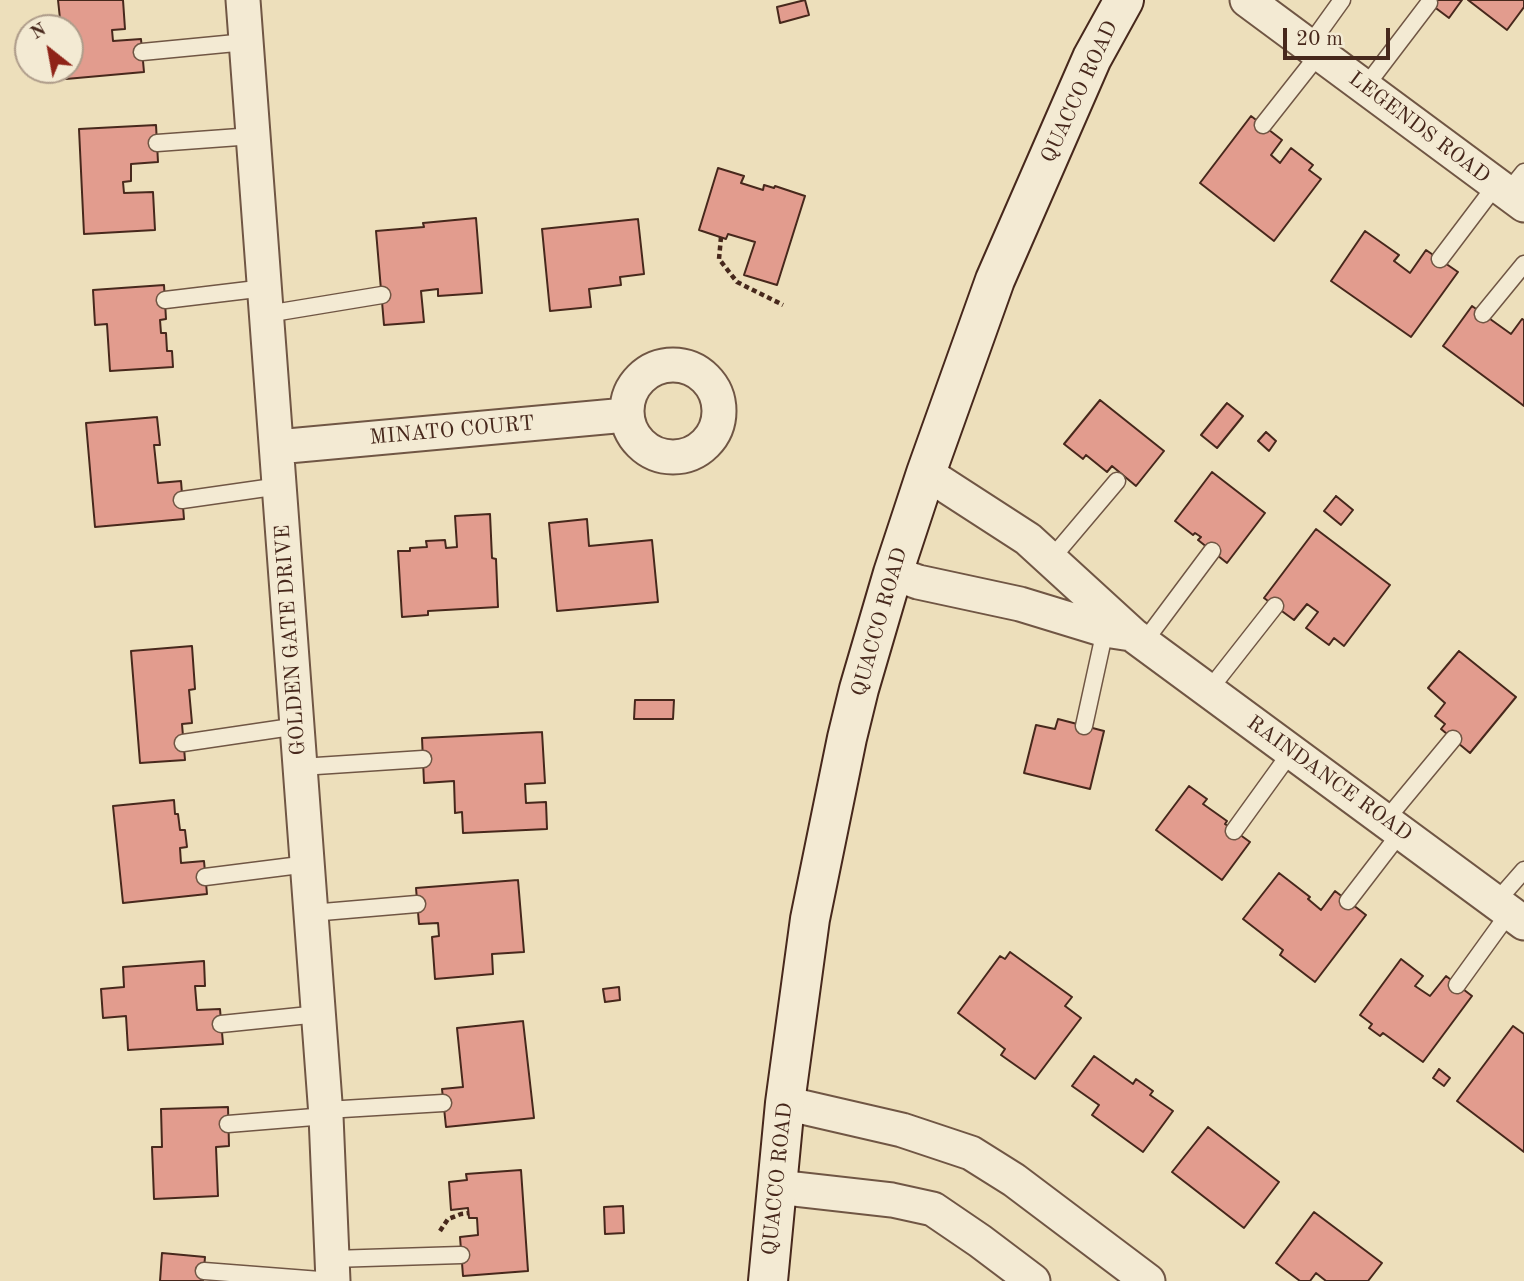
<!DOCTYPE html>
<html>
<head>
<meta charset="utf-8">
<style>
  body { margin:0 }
  #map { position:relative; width:1524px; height:1281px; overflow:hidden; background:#eddfbb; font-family:"Old Standard TT",serif }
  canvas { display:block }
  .north { position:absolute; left:14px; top:14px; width:70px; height:70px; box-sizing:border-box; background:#f3ead3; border:2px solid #ae9c8a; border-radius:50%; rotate:329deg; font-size:19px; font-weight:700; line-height:28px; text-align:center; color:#47281c }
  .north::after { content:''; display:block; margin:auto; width:24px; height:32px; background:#8f2418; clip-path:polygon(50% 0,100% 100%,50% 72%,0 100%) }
  .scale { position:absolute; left:1283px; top:28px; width:107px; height:32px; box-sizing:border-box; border:4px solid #47281c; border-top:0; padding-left:9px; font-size:21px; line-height:24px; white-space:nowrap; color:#47281c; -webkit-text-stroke:5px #f3ead3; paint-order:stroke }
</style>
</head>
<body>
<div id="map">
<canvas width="1524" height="1281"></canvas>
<div class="north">N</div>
<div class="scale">20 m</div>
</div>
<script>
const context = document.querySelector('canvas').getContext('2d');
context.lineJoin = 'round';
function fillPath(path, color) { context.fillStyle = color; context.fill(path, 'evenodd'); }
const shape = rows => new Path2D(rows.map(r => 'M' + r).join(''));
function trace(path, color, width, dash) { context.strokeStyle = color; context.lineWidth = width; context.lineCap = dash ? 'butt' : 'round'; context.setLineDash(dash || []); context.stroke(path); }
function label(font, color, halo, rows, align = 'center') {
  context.font = font + ' "Old Standard TT",serif'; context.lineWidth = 5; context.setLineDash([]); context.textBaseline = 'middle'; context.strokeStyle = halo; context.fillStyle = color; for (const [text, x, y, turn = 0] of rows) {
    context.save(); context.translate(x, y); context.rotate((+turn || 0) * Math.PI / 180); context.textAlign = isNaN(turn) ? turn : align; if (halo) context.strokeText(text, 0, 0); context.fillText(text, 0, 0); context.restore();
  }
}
const building = shape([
  [58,0,123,0,125,29,112,30,113,41,141,39,144,72,66,79,65,70,70,70,70,28,61,28,58,0],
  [805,0,809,15,780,23,777,7,805,0],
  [1425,0,1462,0,1449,18,1425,0],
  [1468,0,1524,0,1524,7,1507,30,1468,0],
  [1251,116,1282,140,1271,155,1280,163,1291,148,1313,165,1309,170,1321,179,1274,241,1200,183,1251,116],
  [156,125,158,162,131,164,131,181,123,182,124,193,153,192,155,230,84,234,79,129,156,125],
  [718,168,744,176,741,183,763,190,764,185,774,188,775,186,805,196,777,285,744,275,755,242,728,234,726,239,699,230,718,168],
  [476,218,482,293,438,296,438,289,421,291,424,322,384,325,376,231,424,227,423,223,476,218],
  [638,219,644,274,620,277,621,285,589,289,591,307,550,311,542,229,638,219],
  [1365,231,1399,255,1394,261,1410,273,1426,250,1458,272,1411,337,1331,281,1365,231],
  [164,285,166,319,160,320,161,333,166,333,167,351,172,351,173,367,110,371,107,324,95,325,93,290,164,285],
  [1472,306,1511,334,1522,319,1524,320,1524,406,1443,346,1472,306],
  [1100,400,1164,451,1136,486,1112,466,1107,472,1086,455,1083,459,1064,444,1100,400],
  [1227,403,1243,416,1217,448,1201,435,1227,403],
  [157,417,160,445,154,445,158,483,181,481,184,519,95,527,86,423,157,417],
  [1266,432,1276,441,1269,451,1258,441,1266,432],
  [1212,472,1265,513,1227,563,1198,540,1201,537,1195,533,1193,535,1175,521,1212,472],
  [1336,496,1353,510,1341,525,1324,511,1336,496],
  [490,514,492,558,496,559,498,607,428,611,428,615,402,617,398,551,410,551,410,548,427,547,426,541,445,540,446,548,457,547,455,516,490,514],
  [587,519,589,546,652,540,658,602,557,611,549,523,587,519],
  [1316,529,1390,585,1344,646,1334,638,1329,645,1306,628,1318,612,1307,604,1294,620,1264,598,1316,529],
  [192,646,195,689,189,690,192,723,182,724,185,760,140,763,131,651,192,646],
  [1459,651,1516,697,1470,753,1441,729,1445,724,1435,716,1445,703,1428,688,1459,651],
  [635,700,674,700,673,719,634,719,635,700],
  [1058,719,1104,731,1090,789,1024,773,1036,725,1055,729,1058,719],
  [542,732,545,783,525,784,526,803,546,802,547,829,463,833,462,812,455,813,454,781,424,783,422,738,542,732],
  [1189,786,1207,799,1203,804,1227,821,1225,824,1250,842,1222,880,1156,830,1189,786],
  [174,800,175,814,178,814,180,830,185,830,187,847,180,848,181,863,204,861,207,894,123,903,113,806,174,800],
  [1279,873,1310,897,1308,899,1321,910,1335,891,1366,915,1315,982,1280,955,1283,950,1243,919,1279,873],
  [518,880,524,952,492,954,493,974,435,979,432,937,439,936,438,923,419,924,416,888,518,880],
  [1010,952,1072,997,1065,1006,1081,1018,1035,1079,1001,1055,1005,1049,958,1013,1000,956,1005,959,1010,952],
  [1401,959,1423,976,1415,986,1430,996,1446,976,1472,996,1423,1062,1383,1033,1380,1036,1369,1028,1372,1024,1360,1015,1401,959],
  [204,961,205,986,195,986,197,1010,220,1009,223,1044,128,1050,126,1016,103,1018,101,989,124,987,123,967,204,961],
  [619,987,620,1000,605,1002,603,989,619,987],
  [523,1021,534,1118,446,1127,442,1089,463,1087,457,1028,523,1021],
  [1513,1026,1524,1034,1524,1152,1457,1101,1513,1026],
  [1094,1056,1133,1084,1136,1079,1153,1091,1150,1095,1173,1111,1143,1152,1092,1115,1099,1105,1072,1086,1094,1056],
  [1439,1069,1450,1078,1444,1086,1433,1078,1439,1069],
  [228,1107,229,1146,216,1147,218,1196,154,1199,152,1147,162,1147,161,1109,228,1107],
  [1208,1127,1279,1182,1244,1228,1172,1172,1208,1127],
  [521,1170,528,1271,463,1276,460,1237,478,1235,477,1218,469,1218,468,1208,451,1210,449,1182,467,1180,466,1174,521,1170],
  [623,1206,624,1233,605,1234,604,1207,623,1206],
  [1314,1212,1382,1263,1368,1281,1326,1281,1316,1273,1310,1281,1300,1281,1276,1263,1314,1212],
  [162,1253,205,1257,203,1281,160,1281,162,1253]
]);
const path = shape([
  [721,237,719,259,737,282,783,305],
  [440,1231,448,1219,461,1214,469,1213]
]);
const lane = shape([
  [1309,46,1342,0],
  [142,52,246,42],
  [1365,87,1429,3],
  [1263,125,1319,54],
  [157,143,253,136],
  [1507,193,1524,172],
  [1440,259,1496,185],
  [165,300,265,288],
  [267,314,382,295],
  [1483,314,1524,264],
  [182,500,280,486],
  [1051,559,1117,481],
  [1144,642,1212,551],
  [1209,690,1275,606],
  [1084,726,1105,630],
  [183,743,298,726],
  [301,767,423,759],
  [1385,821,1453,739],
  [1234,831,1291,752],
  [205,877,308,864],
  [1348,901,1401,832],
  [1496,902,1524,870],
  [311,913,417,904],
  [1457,985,1509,913],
  [221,1024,319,1014],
  [326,1110,443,1103],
  [228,1124,326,1116],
  [332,1259,461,1255],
  [204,1271,333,1281]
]);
const street = shape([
  [243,0,326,1116,333,1281],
  [1247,0,1524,205],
  '627 411a46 46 0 1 1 92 0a46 46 0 1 1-92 0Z',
  [277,447,626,415],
  [926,473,1028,539,1133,635,1524,923],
  [893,573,918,582,1020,604,1105,630,1131,634],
  [785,1103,902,1130,971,1153,1014,1180,1148,1281],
  [777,1187,892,1200,933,1209,980,1241,1033,1281]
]);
const secondary = shape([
  [768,1281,785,1103,810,919,847,738,859,689,893,573,926,473,995,280,1092,58,1124,0]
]);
const streetNames = [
  ["QUACCO ROAD",1080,92,-65],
  ["LEGENDS ROAD",1419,128,37],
  ["MINATO COURT",452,431,-5],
  ["QUACCO ROAD",880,622,-74],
  ["GOLDEN GATE DRIVE",291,640,-94],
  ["RAINDANCE ROAD",1329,779,36],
  ["QUACCO ROAD",778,1179,-84]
];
fillPath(building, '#e29c8e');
trace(building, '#47281c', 2);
trace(lane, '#705644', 19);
trace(street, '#705644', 37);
trace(secondary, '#47281c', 42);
trace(path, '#47281c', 4.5, [5, 3.5]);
trace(lane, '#f3ead3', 16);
trace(street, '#f3ead3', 33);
trace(secondary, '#f3ead3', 38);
label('21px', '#47281c', '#f3ead3', streetNames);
</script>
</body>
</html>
